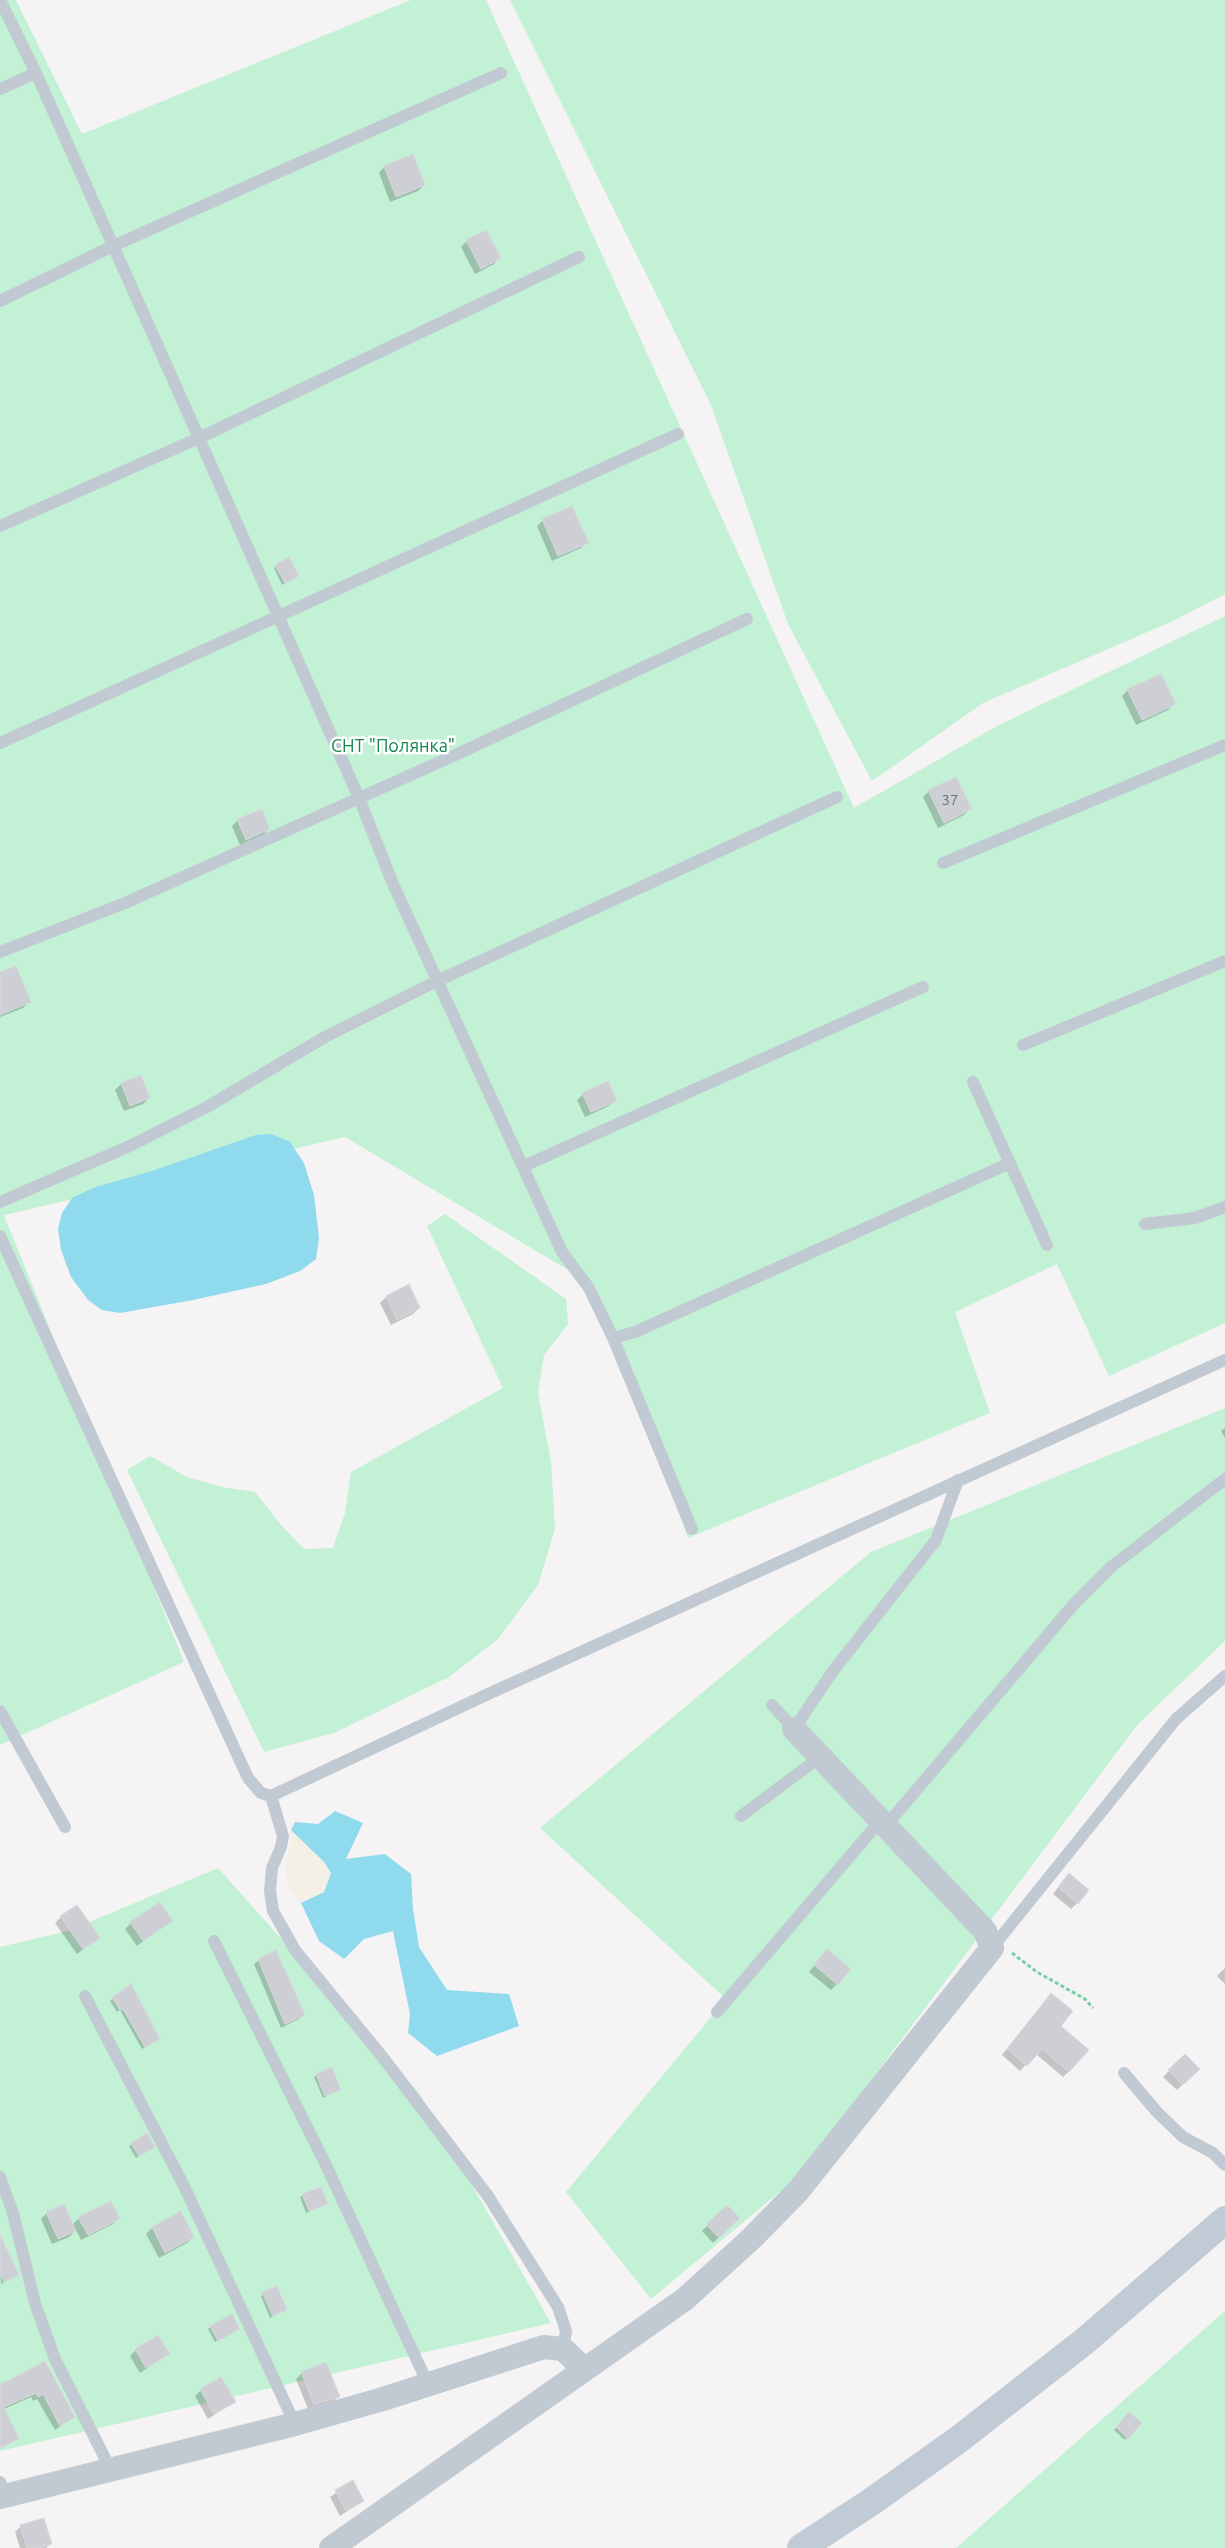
<!DOCTYPE html>
<html>
<head>
<meta charset="utf-8">
<style>
  body { margin:0 }
  canvas { display:block; background:#f5f3f3 }
</style>
</head>
<body>
<canvas width="1225" height="2548"></canvas>
<script>
const context = document.querySelector('canvas').getContext('2d');
context.lineJoin = 'round';
function fillPath(path, color) { context.fillStyle = color; context.fill(path, 'evenodd'); }
const shape = rows => new Path2D(rows.map(r => 'M' + r).join(''));
function trace(path, color, width, dash) { context.strokeStyle = color; context.lineWidth = width; context.lineCap = dash ? 'butt' : 'round'; context.setLineDash(dash || []); context.stroke(path); }
function label(font, color, halo, rows, align = 'center') {
  context.font = font + ' Ubuntu,sans-serif'; context.lineWidth = 5; context.setLineDash([]); context.textBaseline = 'middle'; context.strokeStyle = halo; context.fillStyle = color; for (const [text, x, y, turn = 0] of rows) {
    context.save(); context.translate(x, y); context.rotate((+turn || 0) * Math.PI / 180); context.textAlign = isNaN(turn) ? turn : align; if (halo) context.strokeText(text, 0, 0); context.fillText(text, 0, 0); context.restore();
  }
}
const green = shape([
  [0,0,16,0,82,134,411,0,486,0,854,808,999,725,1225,616,1225,1323,1109,1376,1057,1264,955,1312,990,1413,688,1538,595,1286,345,1137,4,1215,184,1662,0,1745],
  [510,0,1225,0,1225,594,1173,621,983,703,872,781,788,624,711,405],
  [445,1214,566,1299,568,1324,544,1355,538,1393,551,1461,555,1529,538,1585,498,1639,449,1677,334,1733,264,1752,127,1470,150,1456,187,1477,222,1487,255,1492,281,1525,304,1549,333,1548,345,1513,351,1472,503,1388,427,1226],
  [1225,1408,1225,1641,1138,1724,800,2175,651,2299,566,2192,726,1999,540,1828,871,1552],
  [218,1868,419,2093,551,2323,0,2451,0,1947,68,1931],
  [1225,2311,1225,2548,956,2548]
]);
const sand = shape([
  [291,1830,324,1862,331,1873,324,1892,301,1903,288,1886,285,1863,291,1845]
]);
const water = shape([
  [272,1134,290,1142,304,1163,314,1195,319,1238,316,1259,300,1271,266,1284,193,1300,120,1313,102,1310,88,1300,71,1277,61,1250,58,1229,62,1213,72,1198,95,1187,149,1172,256,1135],
  [335,1811,363,1823,346,1859,385,1854,411,1874,413,1909,419,1947,447,1990,509,1994,519,2026,437,2056,408,2033,410,2014,393,1931,364,1939,344,1959,319,1941,301,1903,324,1892,331,1873,324,1862,291,1830,295,1822,318,1824]
]);
const shadow = shape([
  [384,167,424,185,418,191,390,202,379,173],
  [467,241,499,258,494,264,475,274,461,247],
  [543,520,587,542,581,548,552,561,537,526],
  [276,566,294,578,282,585,274,568],
  [1128,690,1174,704,1168,710,1136,725,1122,696],
  [929,791,970,809,964,815,938,828,923,797],
  [238,820,269,829,263,835,240,845,232,826],
  [0,974,29,1002,23,1008,0,1017],
  [141,1076,149,1098,143,1104,124,1111,115,1090,121,1084],
  [583,1094,615,1100,609,1106,585,1117,577,1100],
  [386,1297,419,1308,413,1314,391,1325,380,1303],
  [1225,1428,1225,1438,1221,1431],
  [1063,1881,1077,1903,1071,1909,1053,1894],
  [61,1917,98,1938,77,1954,55,1923],
  [171,1920,137,1946,125,1929,131,1923],
  [821,1957,837,1984,831,1990,809,1972],
  [259,1960,303,2015,299,2019,281,2028,254,1964],
  [1225,1968,1225,1984,1217,1976],
  [131,1986,159,2039,142,2049,120,2010,117,2012,110,2001],
  [1045,2001,1059,2026,1069,2071,1063,2077,1036,2054,1020,2071,1002,2055],
  [1185,2055,1198,2069,1177,2090,1163,2077],
  [317,2075,339,2089,323,2098,314,2077],
  [132,2144,150,2150,136,2158,129,2146],
  [303,2195,326,2204,306,2213,300,2197],
  [727,2206,738,2218,713,2243,702,2231],
  [47,2213,72,2225,79,2218,119,2218,113,2224,81,2240,76,2230,69,2237,52,2244,41,2219],
  [180,2213,193,2237,187,2243,159,2258,146,2234,152,2228],
  [0,2264,17,2275,1,2284],
  [263,2294,286,2309,270,2318,261,2296],
  [211,2327,236,2331,215,2342,208,2329],
  [136,2350,169,2353,140,2373,130,2356],
  [45,2363,74,2417,55,2430,37,2399,33,2401,31,2397,0,2411,0,2384,6,2381,7,2383],
  [302,2373,338,2397,333,2403,308,2409,296,2379],
  [201,2390,234,2402,208,2419,195,2396],
  [1129,2413,1140,2423,1125,2440,1114,2430],
  [352,2482,363,2501,340,2516,330,2497],
  [21,2526,50,2544,46,2548,20,2548,15,2532]
]);
const building = shape([
  [413,154,425,185,396,197,384,166,413,154],
  [486,230,501,258,481,269,466,240,486,230],
  [572,506,589,543,558,556,542,519,572,506],
  [289,557,299,576,285,583,275,565,289,557],
  [1161,674,1176,704,1142,720,1127,689,1161,674],
  [956,777,972,809,944,823,928,790,956,777],
  [262,809,270,829,246,840,237,819,262,809],
  [16,966,31,1002,0,1015,0,972,16,966],
  [141,1075,150,1098,130,1106,121,1083,141,1075],
  [608,1081,617,1101,591,1112,582,1093,608,1081],
  [409,1284,420,1308,397,1320,386,1296,409,1284],
  [1069,1873,1089,1890,1078,1904,1058,1887,1069,1873],
  [160,1902,173,1921,143,1941,130,1922,160,1902],
  [77,1905,100,1938,83,1949,60,1916,77,1905],
  [827,1949,851,1969,838,1985,814,1965,827,1949],
  [276,1950,305,2015,285,2024,258,1959,276,1950],
  [131,1984,160,2039,145,2047,123,2009,120,2010,112,1997,131,1984],
  [1051,1993,1073,2011,1061,2026,1089,2050,1069,2072,1042,2049,1027,2066,1007,2049,1051,1993],
  [1185,2054,1200,2069,1183,2085,1168,2070,1185,2054],
  [332,2067,341,2090,325,2096,316,2074,332,2067],
  [147,2133,155,2147,139,2156,131,2143,147,2133],
  [321,2187,328,2204,309,2211,302,2194,321,2187],
  [111,2201,120,2219,88,2235,78,2217,111,2201],
  [64,2204,76,2231,58,2239,46,2212,64,2204],
  [727,2205,740,2218,719,2238,706,2224,727,2205],
  [181,2211,194,2237,165,2253,152,2227,181,2211],
  [0,2234,19,2275,4,2282,0,2273,0,2234],
  [277,2286,287,2310,273,2316,262,2292,277,2286],
  [232,2314,240,2329,218,2341,210,2326,232,2314],
  [158,2335,170,2354,146,2368,135,2349,158,2335],
  [45,2361,75,2417,60,2426,43,2394,38,2397,36,2393,4,2407,19,2439,0,2448,0,2385,45,2361],
  [326,2362,340,2397,314,2404,301,2372,326,2362],
  [221,2377,236,2402,214,2414,200,2389,221,2377],
  [1129,2412,1142,2423,1128,2439,1116,2427,1129,2412],
  [353,2480,364,2501,346,2511,335,2490,353,2480],
  [44,2518,52,2544,39,2548,27,2548,20,2525,44,2518]
]);
const path = shape([
  [1012,1953,1037,1972,1085,1999,1093,2008]
]);
const lane = shape([
  [0,0,36,73,199,438,359,798,393,884,562,1252,589,1288,613,1338,692,1529],
  [0,89,36,73],
  [0,301,113,246,501,73],
  [0,526,199,438,579,257],
  [0,743,678,434],
  [943,863,1225,745],
  [0,952,125,903,453,756,747,619],
  [1023,1045,1225,961],
  [973,1082,1047,1245],
  [524,1166,923,987],
  [0,1202,132,1145,207,1107,325,1037,437,981,837,797],
  [1145,1224,1195,1218,1225,1207],
  [0,1236,248,1778,261,1793,271,1796,486,1695,1225,1360],
  [613,1338,635,1332,1010,1163],
  [772,1705,794,1729,833,1671,936,1540,958,1480],
  [0,1711,65,1827],
  [271,1796,283,1836,281,1847,272,1868,270,1891,273,1911,295,1950,381,2055,488,2196,558,2307,566,2331,563,2349],
  [741,1816,820,1757],
  [885,1827,1074,1604,1111,1567,1225,1479],
  [214,1941,324,2161,428,2384],
  [992,1948,1176,1719,1225,1676],
  [85,1996,183,2184,295,2424],
  [717,2012,880,1821],
  [1124,2073,1157,2112,1183,2137,1213,2153,1225,2165],
  [0,2177,13,2213,35,2303,55,2359,111,2470],
  [0,2482,7,2495]
]);
const street = shape([
  [0,2497,295,2424,383,2399,544,2347,563,2349,584,2369],
  [331,2548,685,2299,752,2238,798,2191,992,1948,985,1931,794,1729]
]);
const secondary = shape([
  [801,2548,871,2502,958,2440,1086,2340,1225,2220]
]);
const numberNames = [
  ["37",950,800]
];
const parkNames = [
  ["СНТ \"Полянка\"",393,746]
];
fillPath(green, '#c3f1d5');
fillPath(sand, '#f5f0e5');
fillPath(water, '#90daee');
fillPath(shadow, '#0003');
fillPath(building, '#cdcfd5');
trace(building, '#d7d9de', 1);
trace(path, '#7ad0a6', 3, [4, 2.5]);
trace(lane, '#c1cad2', 12);
trace(street, '#c1cad2', 24);
trace(secondary, '#c1cbd6', 28);
label('15px', '#6b747e', null, numberNames);
label('18px', '#17864f', '#fff', parkNames);
</script>
</body>
</html>
